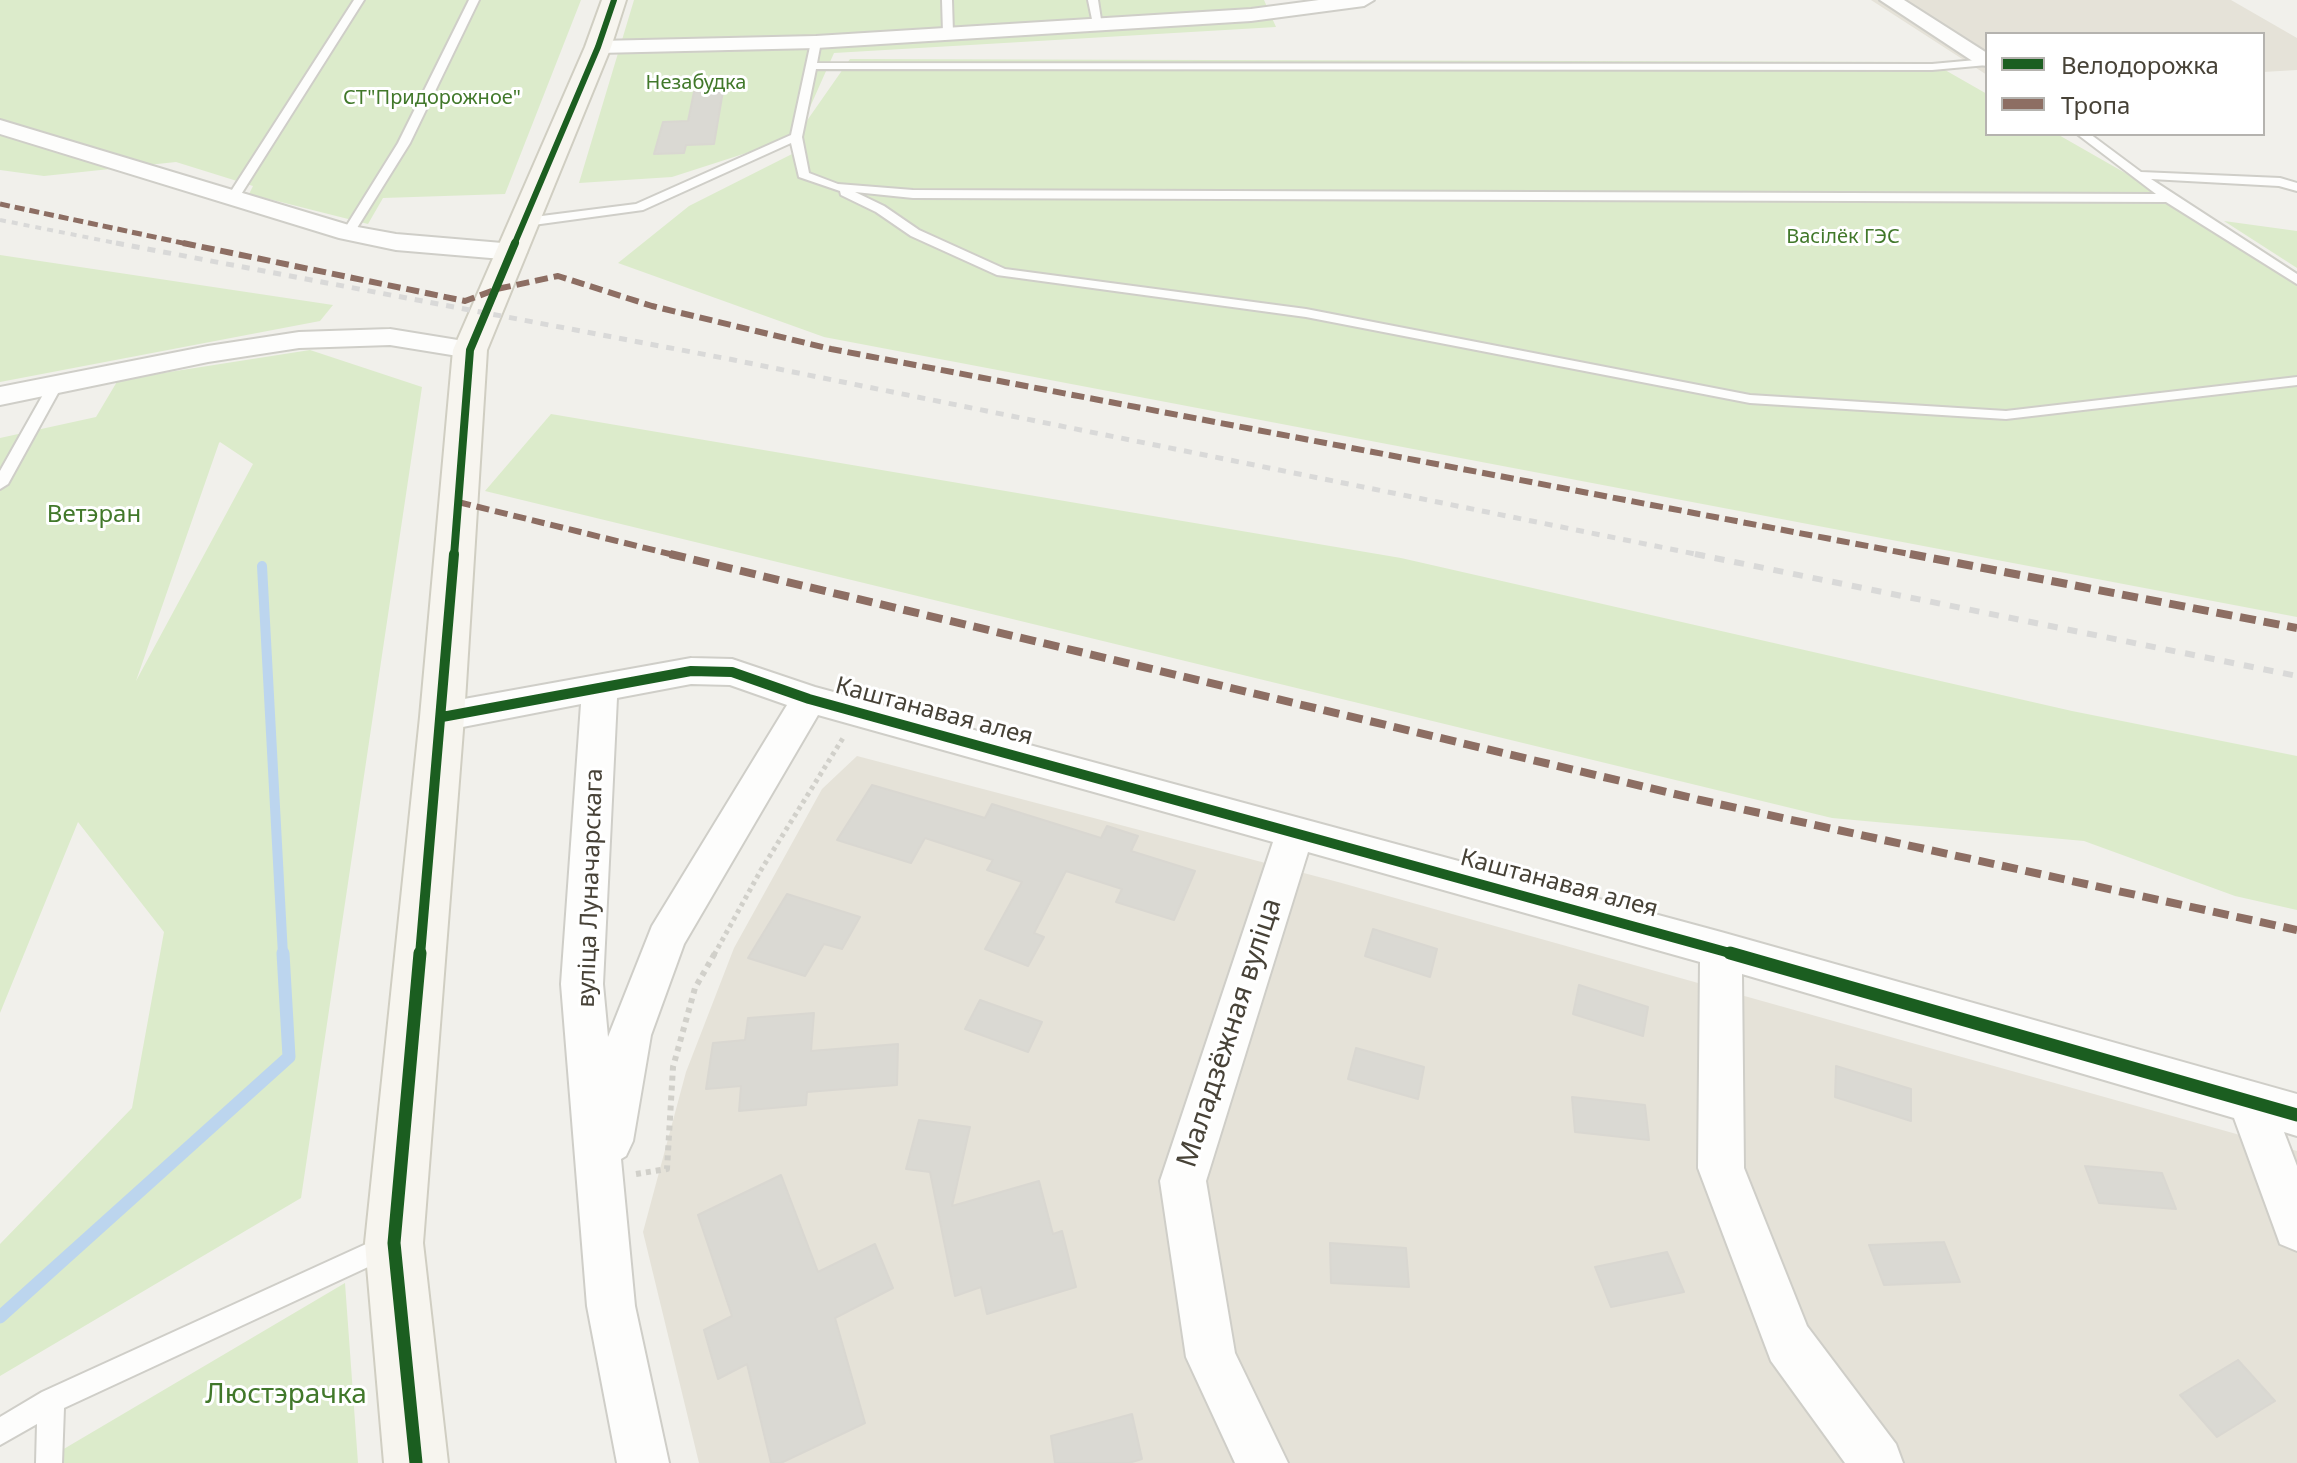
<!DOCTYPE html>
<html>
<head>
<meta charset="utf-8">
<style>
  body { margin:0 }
  #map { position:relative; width:2297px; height:1463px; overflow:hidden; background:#f1f0eb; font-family:"Noto Sans",sans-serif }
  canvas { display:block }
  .legend { position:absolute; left:1985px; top:32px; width:280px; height:104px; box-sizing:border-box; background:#fff; border:2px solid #b5b3af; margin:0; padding:10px 14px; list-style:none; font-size:24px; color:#474237 }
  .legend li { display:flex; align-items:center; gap:16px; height:40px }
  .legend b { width:40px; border:2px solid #b5b3af }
</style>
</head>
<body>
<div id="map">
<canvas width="2297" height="1463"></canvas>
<ul class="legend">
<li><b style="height:10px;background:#1b5e20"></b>Велодорожка</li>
<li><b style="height:10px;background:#8d6e63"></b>Тропа</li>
</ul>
</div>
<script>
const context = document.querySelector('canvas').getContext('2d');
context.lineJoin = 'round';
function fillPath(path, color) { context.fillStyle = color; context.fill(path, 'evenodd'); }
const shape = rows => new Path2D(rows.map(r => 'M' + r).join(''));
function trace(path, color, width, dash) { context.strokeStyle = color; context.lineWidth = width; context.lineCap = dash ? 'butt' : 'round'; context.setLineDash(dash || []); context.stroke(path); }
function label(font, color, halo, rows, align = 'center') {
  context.font = font + ' "Noto Sans",sans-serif'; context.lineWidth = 6; context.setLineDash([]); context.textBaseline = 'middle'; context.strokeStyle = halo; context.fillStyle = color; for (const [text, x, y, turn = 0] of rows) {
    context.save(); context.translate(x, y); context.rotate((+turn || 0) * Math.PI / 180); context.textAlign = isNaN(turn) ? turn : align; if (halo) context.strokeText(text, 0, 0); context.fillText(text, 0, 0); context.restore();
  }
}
const residential = shape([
  [1871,0,2231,0,2297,38,2297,70,2263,72,2263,34,1987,34,1987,75],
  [857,756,1338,882,2297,1151,2297,1463,699,1463,643,1232,686,1072,734,948,822,789]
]);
const green = shape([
  [0,0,581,0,505,194,383,198,368,224,249,194,253,186,176,162,44,176,0,170],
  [634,0,1264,0,1276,27,834,53,799,132,850,59,1931,62,1987,94,1987,134,2057,134,2169,198,2297,280,2297,617,824,337,618,263,689,206,798,151,796,137,672,177,579,183],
  [2224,221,2297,231,2297,268],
  [0,255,333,305,320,321,0,382],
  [310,350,422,387,301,1198,0,1376,0,1244,132,1108,164,932,78,822,0,1013,0,438,96,417,118,380],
  [220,442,253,464,136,681,219,443],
  [551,414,1401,558,2072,711,2297,756,2297,910,2235,896,2084,841,1832,818,485,491],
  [345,1283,358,1463,40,1463]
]);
const streamFar1 = shape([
  [262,566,283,955]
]);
const stream = shape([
  [0,1317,289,1057,283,953]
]);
const building = shape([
  [723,91,714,144,686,145,684,153,654,154,663,122,688,121,694,92,723,91],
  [872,785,985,818,992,804,1101,838,1107,826,1138,836,1131,851,1195,871,1174,920,1116,902,1122,889,1066,871,1034,933,1044,937,1028,966,985,949,1022,882,987,870,993,860,925,838,911,863,837,840,872,785],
  [787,894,860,917,842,949,824,944,805,976,748,958,787,894],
  [1373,929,1437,949,1430,977,1365,956,1373,929],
  [1579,985,1648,1007,1643,1036,1573,1014,1579,985],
  [980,1000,1042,1022,1028,1052,965,1029,980,1000],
  [814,1013,811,1051,898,1044,897,1085,807,1092,806,1105,739,1111,741,1086,706,1089,713,1043,745,1040,748,1018,814,1013],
  [1356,1048,1424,1067,1418,1099,1348,1079,1356,1048],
  [1836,1066,1911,1089,1911,1121,1835,1097,1836,1066],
  [1572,1097,1645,1105,1649,1140,1575,1132,1572,1097],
  [919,1120,970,1127,952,1206,1039,1181,1053,1234,1062,1231,1076,1287,987,1314,981,1287,955,1296,930,1172,906,1169,919,1120],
  [2085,1166,2162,1173,2176,1209,2099,1203,2085,1166],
  [781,1175,818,1272,875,1244,893,1288,835,1318,865,1423,781,1463,771,1463,747,1364,718,1379,704,1330,732,1316,698,1215,781,1175],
  [1944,1242,1960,1282,1884,1285,1869,1245,1944,1242],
  [1330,1243,1406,1248,1409,1287,1331,1283,1330,1243],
  [1667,1252,1684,1292,1611,1307,1595,1267,1667,1252],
  [2238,1360,2275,1401,2217,1437,2180,1395,2238,1360],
  [1132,1414,1142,1459,1129,1463,1055,1463,1051,1436,1132,1414]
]);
const pathFar1 = shape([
  [714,955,761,870,843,738]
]);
const path = shape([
  [636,1174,667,1169,673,1067,695,988,715,953]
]);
const lane = shape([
  [354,0,364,0,240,196,230,199,228,196,354,0],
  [469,0,479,0,410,143,352,236,344,236,342,233,398,143,469,0],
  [942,0,952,0,953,33,948,36,943,33,942,0],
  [1088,0,1098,0,1102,26,1093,24,1088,0],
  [816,39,821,42,817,63,1932,64,1987,59,1987,65,1932,70,816,69,802,137,809,173,838,184,913,190,2156,194,2077,134,2090,134,2141,172,2280,178,2297,183,2297,191,2279,186,2151,179,2297,274,2297,284,2166,202,913,198,855,192,884,206,919,230,1005,269,1306,309,1750,395,2006,411,2297,377,2297,385,2006,419,1750,403,1306,317,997,275,911,236,876,212,841,195,840,191,799,177,791,143,643,210,526,226,520,222,526,218,636,204,791,135,811,42,816,39],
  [56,380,63,384,8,484,0,489,0,471,49,384,56,380],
  [388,1234,396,1238,400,1246,396,1254,64,1408,62,1463,36,1463,37,1424,0,1445,0,1417,42,1392,388,1234]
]);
const street = shape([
  [1319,0,1374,0,1364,6,1251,21,816,48,598,53,588,47,598,41,816,36,1251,9,1319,0],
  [1880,0,1904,0,1987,53,1987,66,1977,64,1880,0],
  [0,120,352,226,396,234,514,244,523,247,527,252,523,257,514,260,396,250,339,238,0,134,0,120],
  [390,329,470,342,480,344,484,350,480,356,470,358,390,345,299,348,208,362,0,405,0,387,208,346,299,332,390,329],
  [691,658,732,659,815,687,1721,932,2297,1094,2297,1136,2284,1132,2297,1166,2297,1251,2280,1244,2234,1118,1742,974,1744,1168,1807,1326,1896,1444,1903,1463,1845,1463,1771,1361,1698,1168,1700,962,1308,852,1206,1181,1235,1353,1288,1463,1235,1463,1186,1357,1160,1181,1273,842,818,715,684,944,651,1035,633,1141,626,1156,621,1159,635,1306,669,1463,617,1463,587,1306,561,984,581,704,442,731,429,727,424,717,429,707,442,703,691,658],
  [691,684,730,685,787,705,652,926,608,1037,603,984,617,698,691,684]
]);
const secondary = shape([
  [602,0,626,0,611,47,487,350,464,717,423,1243,448,1463,384,1463,365,1243,420,717,453,350,585,47,602,0]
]);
const railFar2 = shape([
  [0,220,126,245]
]);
const railFar1 = shape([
  [116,243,734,360,1705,556]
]);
const rail = shape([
  [1695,554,2297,676]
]);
const quietFar2 = shape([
  [0,204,192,245]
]);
const quietFar1 = shape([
  [183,243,465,301,497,289,558,276,652,306,831,349,1920,556],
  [458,502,678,556]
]);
const quiet = shape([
  [670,554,1700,800,2297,930],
  [1910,554,2297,628]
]);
const cyclewayFar3 = shape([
  [514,245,598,47,614,0]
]);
const cyclewayFar2 = shape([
  [454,556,470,350,515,243]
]);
const cyclewayFar1 = shape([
  [442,717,691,671,732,672,809,699,1737,955],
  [420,955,454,554]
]);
const cycleway = shape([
  [1730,953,2297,1115],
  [416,1463,394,1243,420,953]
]);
const farParknames = [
  ["Незабудка",696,83],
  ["СТ\"Придорожное\"",432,98],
  ["Васілёк ГЭС",1843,237]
];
const parkNames = [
  ["Ветэран",94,515]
];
const streetNames = [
  ["Каштанавая алея",934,712,15],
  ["Каштанавая алея",1559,884,15],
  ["вуліца Луначарскага",591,888,-88]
];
const nearStreetnames = [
  ["Маладзёжная вуліца",1230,1033,-72]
];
const nearParknames = [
  ["Люстэрачка",286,1395]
];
fillPath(residential, '#e5e2d8');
fillPath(green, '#dcebcb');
trace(streamFar1, '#bcd5ee', 10);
trace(stream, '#bcd5ee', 13);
fillPath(building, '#dad9d3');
trace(building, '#d9d7d1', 2);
trace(lane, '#cfcec8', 4);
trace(street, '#cfcec8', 4);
trace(secondary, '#d0cec2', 4);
trace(pathFar1, '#d1d0ca', 5, [4, 4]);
trace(path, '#d1d0ca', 6, [5, 5]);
fillPath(lane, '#fdfdfc');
fillPath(street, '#fdfdfc');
fillPath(secondary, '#f7f5ef');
trace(railFar2, '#d9d9d8', 4, [6, 6]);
trace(railFar1, '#d9d9d8', 5, [8, 8]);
trace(rail, '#d9d9d8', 6, [10, 10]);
trace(quietFar2, '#8d6e63', 5, [10, 5]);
trace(quietFar1, '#8d6e63', 6, [13, 6]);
trace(quiet, '#8d6e63', 8, [16, 8]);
trace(cyclewayFar3, '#1b5e20', 6);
trace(cyclewayFar2, '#1b5e20', 8);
trace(cyclewayFar1, '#1b5e20', 10);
trace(cycleway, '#1b5e20', 13);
label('20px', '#41782a', '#fff', farParknames);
label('24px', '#41782a', '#fff', parkNames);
label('24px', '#474237', '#fff', streetNames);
label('28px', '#474237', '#fff', nearStreetnames);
label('28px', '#41782a', '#fff', nearParknames);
</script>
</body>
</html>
